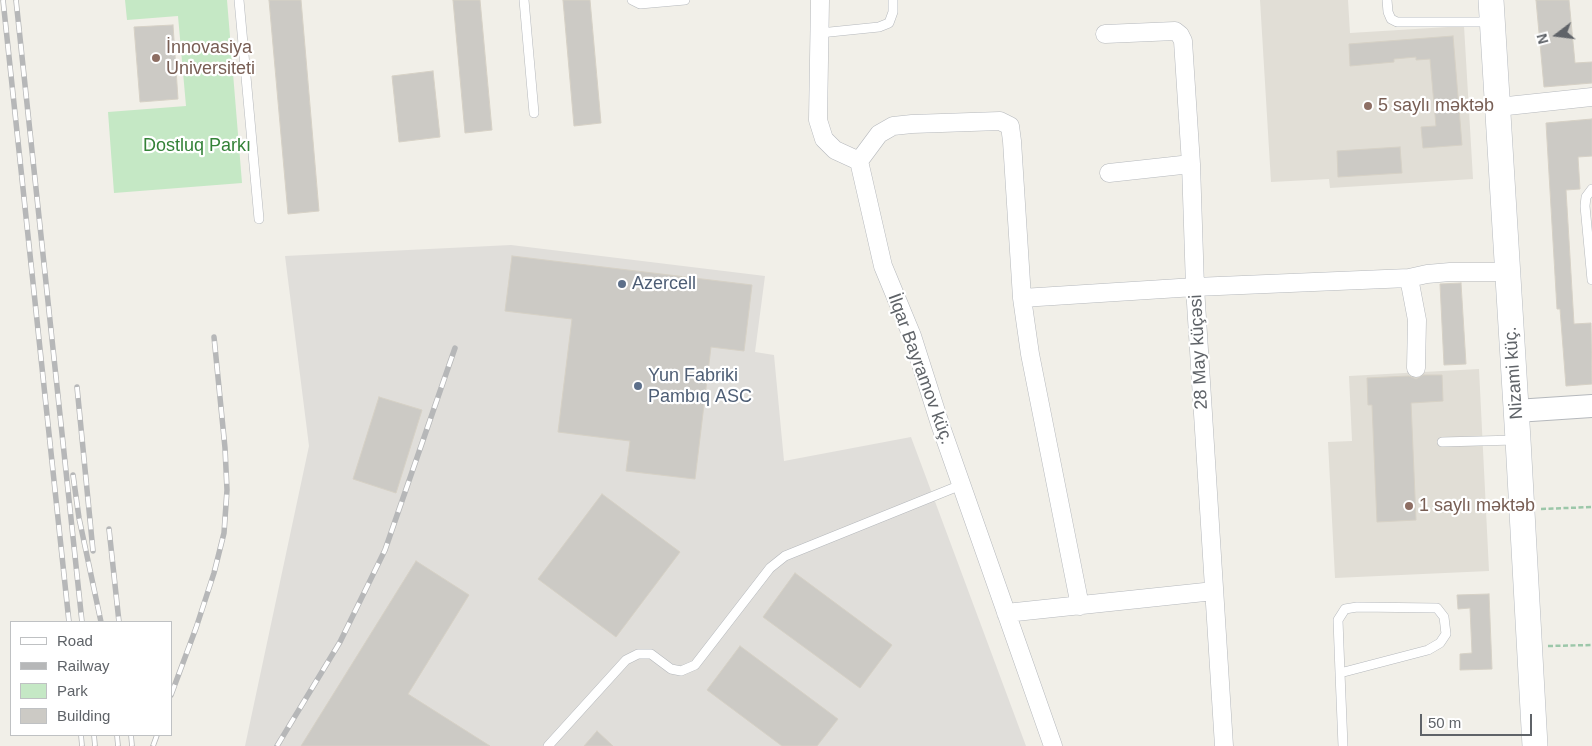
<!DOCTYPE html>
<html>
<head>
<meta charset="utf-8">
<style>
  body { margin:0 }
  #map { position:relative; width:1592px; height:746px; overflow:hidden; background:#f1efe8; font-family:Arial,sans-serif }
  canvas { display:block }
  .legend { position:absolute; left:10px; top:621px; width:162px; height:115px; box-sizing:border-box; background:#fff; border:1px solid #bfc1c3; margin:0; padding:6px 9px; list-style:none; font-size:15px; color:#5f6368 }
  .legend li { display:flex; align-items:center; gap:10px; height:25px }
  .legend b { width:25px; border:1px solid #bfc1c3 }
  .north { position:absolute; left:1532px; top:10px; width:50px; height:50px; -webkit-text-stroke:4px #fff; paint-order:stroke; rotate:255deg; font-size:14px; font-weight:700; line-height:20px; text-align:center; color:#5f6368 }
  .north::after { content:''; display:block; margin:auto; width:18px; height:22px; background:#5f6368; clip-path:polygon(50% 0,100% 100%,50% 72%,0 100%) }
  .scale { position:absolute; left:1420px; top:714px; width:112px; height:22px; box-sizing:border-box; border:2px solid #5f6368; border-top:0; padding-left:6px; font-size:15px; line-height:18px; white-space:nowrap; color:#5f6368; -webkit-text-stroke:4px #fff; paint-order:stroke }
</style>
</head>
<body>
<div id="map">
<canvas width="1592" height="746"></canvas>
<ul class="legend">
<li><b style="height:6px;background:#fff"></b>Road</li>
<li><b style="height:6px;background:#b6b7b8"></b>Railway</li>
<li><b style="height:14px;background:#c5e8c5"></b>Park</li>
<li><b style="height:14px;background:#cccac5"></b>Building</li>
</ul>
<div class="north">N</div>
<div class="scale">50 m</div>
</div>
<script>
const context = document.querySelector('canvas').getContext('2d');
context.lineJoin = 'round';
function fillPath(path, color) { context.fillStyle = color; context.fill(path, 'evenodd'); }
const shape = rows => new Path2D(rows.map(r => 'M' + r).join(''));
function trace(path, color, width, dash) { context.strokeStyle = color; context.lineWidth = width; context.lineCap = dash ? 'butt' : 'round'; context.setLineDash(dash || []); context.stroke(path); }
function label(font, color, halo, rows, align = 'center') {
  context.font = font + ' Arial,sans-serif'; context.lineWidth = 4.5; context.setLineDash([]); context.textBaseline = 'middle'; context.strokeStyle = halo; context.fillStyle = color; for (const [text, x, y, turn = 0] of rows) {
    context.save(); context.translate(x, y); context.rotate((+turn || 0) * Math.PI / 180); context.textAlign = isNaN(turn) ? turn : align; if (halo) context.strokeText(text, 0, 0); context.fillText(text, 0, 0); context.restore();
  }
}
const industrial = shape([
  [511,245,765,276,755,352,774,355,784,461,911,437,1026,746,245,746,309,446,285,256]
]);
const education = shape([
  [1260,0,1348,0,1350,33,1464,26,1473,179,1330,188,1329,179,1271,182],
  [1479,369,1489,571,1335,578,1328,442,1352,441,1349,376]
]);
const green = shape([
  [125,0,227,0,242,183,114,193,108,112,186,106,178,16,127,20]
]);
const building = shape([
  [269,0,301,0,319,211,288,214,269,0],
  [453,0,480,0,492,130,465,133,453,0],
  [563,0,590,0,601,123,574,126,563,0],
  [1536,0,1569,0,1575,63,1592,62,1592,83,1544,87,1536,0],
  [173,25,178,99,140,102,134,27,173,25],
  [1453,36,1462,145,1423,148,1421,127,1436,126,1430,59,1416,60,1416,57,1394,59,1394,62,1350,66,1349,44,1453,36],
  [433,71,440,137,399,142,392,76,433,71],
  [1592,119,1592,156,1578,157,1580,189,1566,190,1574,324,1591,323,1592,384,1566,386,1560,309,1557,309,1546,123,1592,119],
  [1400,147,1402,173,1338,177,1337,151,1400,147],
  [512,256,752,285,744,351,711,347,695,479,626,471,630,441,558,432,572,319,505,311,512,256],
  [1461,283,1466,364,1444,365,1440,284,1461,283],
  [1423,375,1442,375,1443,401,1411,403,1416,520,1377,522,1372,405,1368,405,1367,378,1409,376,1416,379,1423,375],
  [379,397,422,410,396,493,353,479,379,397],
  [602,494,680,552,616,637,538,579,602,494],
  [416,561,469,595,408,694,490,746,301,746,416,561],
  [795,573,892,645,860,688,763,617,795,573],
  [1489,594,1492,669,1460,670,1460,654,1472,653,1470,608,1458,609,1457,595,1489,594],
  [740,646,838,719,817,746,782,746,707,690,740,646],
  [597,731,613,746,584,746,597,731]
]);
const path = shape([
  [1541,509,1592,507],
  [1548,646,1592,645]
]);
const service = shape([
  [239,0,259,219],
  [524,0,534,113],
  [632,0,640,4,685,0],
  [1387,0,1388,12,1391,19,1397,22,1492,22],
  [820,33,879,27,889,23,893,12,893,0],
  [1592,189,1586,197,1585,206,1592,280],
  [1442,442,1515,440],
  [1340,673,1428,650,1440,643,1446,634,1444,617,1437,608,1357,607,1345,609,1338,620,1340,673,1343,746],
  [548,746,626,660,638,654,651,654,671,669,681,671,695,665,770,568,785,556,961,485]
]);
const minor = shape([
  [820,0,818,120,824,139,835,150,859,161,883,266,912,336,940,424,1053,746],
  [1105,34,1175,31,1180,35,1183,41,1191,164,1195,287,1224,746],
  [1498,107,1592,97],
  [859,161,879,134,893,126,912,124,1000,121,1010,126,1012,141,1022,298,1030,354,1080,606],
  [1109,173,1191,164],
  [1409,278,1427,274,1450,272,1507,272],
  [1022,298,1195,287,1409,278,1417,320,1416,368],
  [1006,613,1214,591]
]);
const tertiary = shape([
  [1516,411,1592,406]
]);
const secondary = shape([
  [1491,0,1518,440,1535,746]
]);
const rail = shape([
  [3,0,69,622],
  [16,0,82,622],
  [77,387,93,551],
  [73,475,79,518,101,622],
  [109,529,119,622],
  [171,695,196,628,214,573,224,533,227,490,225,448,214,337],
  [81,735,82,746],
  [94,735,95,746],
  [117,735,118,746],
  [131,735,132,746],
  [153,746,157,735],
  [277,746,340,642,385,550,455,348]
]);
const markers = [
  [156,58,5,"#8d6e63"],
  [1368,106,5,"#8d6e63"],
  [622,284,5,"#5c6f8a"],
  [638,386,5,"#5c6f8a"],
  [1409,506,5,"#8d6e63"]
];
const educationNames = [
  ["İnnovasiya",166,48],
  ["Universiteti",166,69],
  ["5 saylı məktəb",1378,106],
  ["1 saylı məktəb",1419,506]
];
const parkNames = [
  ["Dostluq Parkı",197,146]
];
const serviceNames = [
  ["Azercell",632,284],
  ["Yun Fabriki",648,376],
  ["Pambıq ASC",648,397]
];
const streetNames = [
  ["28 May küçəsi",1199,352,-93],
  ["İlqar Bayramov küç.",920,369,70],
  ["Nizami küç.",1514,373,-94]
];
fillPath(industrial, '#e0deda');
fillPath(education, '#e1ded6');
fillPath(green, '#c5e8c5');
fillPath(building, '#cccac5');
trace(building, '#d6d1c6', 1);
trace(service, '#b5b8bc', 10);
trace(minor, '#b5b8bc', 19);
trace(tertiary, '#b5b8bc', 24);
trace(secondary, '#b6babf', 26);
trace(path, '#9cc7a9', 2.5, [5, 2.5]);
trace(service, '#fff', 9);
trace(minor, '#fff', 18);
trace(tertiary, '#fff', 22);
trace(secondary, '#fff', 25);
trace(rail, '#b6b7b8', 5.5);
trace(rail, '#fff', 4, [11]);
for (const [x, y, r, color] of markers) { const dot = new Path2D(); dot.arc(x, y, r, 0, 2 * Math.PI); context.fillStyle = color; context.fill(dot); trace(dot, '#fff', 2); }
label('18px', '#785e54', '#fff', educationNames, 'left');
label('18px', '#348238', '#fff', parkNames);
label('18px', '#4e5e75', '#fff', serviceNames, 'left');
label('18px', '#5f6368', '#fff', streetNames);
</script>
</body>
</html>
